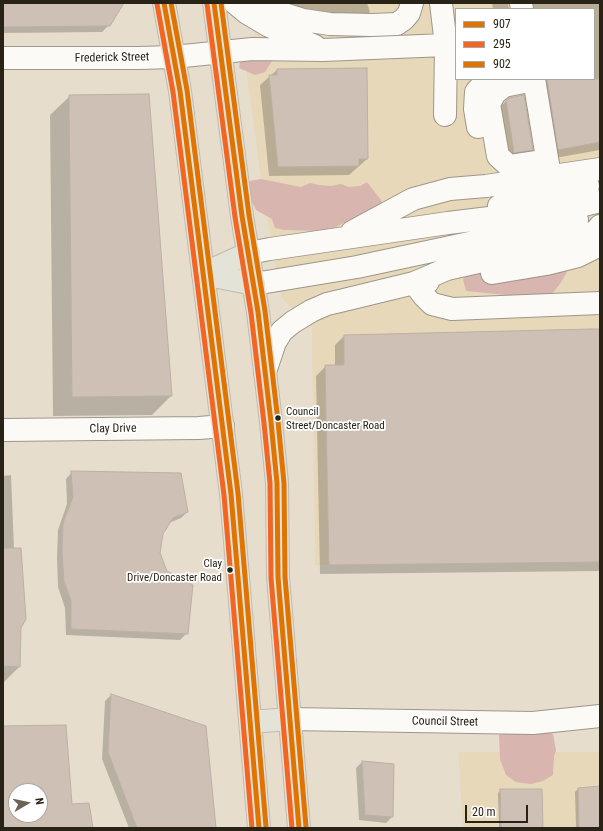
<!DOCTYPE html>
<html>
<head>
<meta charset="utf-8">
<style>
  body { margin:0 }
  #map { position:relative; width:603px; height:831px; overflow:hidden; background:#e7ddcc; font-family:"Roboto Condensed",sans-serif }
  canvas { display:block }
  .frame { position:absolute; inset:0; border:4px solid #292216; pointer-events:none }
  .legend { position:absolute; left:455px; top:8px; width:140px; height:72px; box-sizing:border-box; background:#fff; border:1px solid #a9a7a2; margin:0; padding:5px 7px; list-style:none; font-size:12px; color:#292216 }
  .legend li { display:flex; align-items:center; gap:8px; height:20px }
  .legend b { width:20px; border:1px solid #a9a7a2 }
  .north { position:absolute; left:8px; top:783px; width:40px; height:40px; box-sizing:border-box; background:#fff; border:1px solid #a9a7a2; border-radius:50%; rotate:81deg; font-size:11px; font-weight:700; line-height:16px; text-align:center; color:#292216 }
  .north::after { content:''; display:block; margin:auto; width:14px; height:18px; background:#6c6356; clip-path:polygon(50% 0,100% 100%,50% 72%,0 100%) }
  .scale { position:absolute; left:465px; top:805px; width:63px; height:18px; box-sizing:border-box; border:2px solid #292216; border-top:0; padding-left:5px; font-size:12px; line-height:14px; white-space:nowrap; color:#292216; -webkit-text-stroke:3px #fff; paint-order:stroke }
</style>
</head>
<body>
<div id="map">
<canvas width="603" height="831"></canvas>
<div class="frame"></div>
<ul class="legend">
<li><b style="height:5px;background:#df7403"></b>907</li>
<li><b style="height:5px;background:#f26522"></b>295</li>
<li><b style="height:5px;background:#df7403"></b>902</li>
</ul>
<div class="north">N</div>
<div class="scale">20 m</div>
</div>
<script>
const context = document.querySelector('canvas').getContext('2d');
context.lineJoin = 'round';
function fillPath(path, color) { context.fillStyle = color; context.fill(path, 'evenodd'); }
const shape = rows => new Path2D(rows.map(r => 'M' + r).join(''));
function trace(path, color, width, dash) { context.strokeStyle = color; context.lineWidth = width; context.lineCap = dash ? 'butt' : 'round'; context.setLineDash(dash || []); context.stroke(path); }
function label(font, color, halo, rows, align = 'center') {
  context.font = font + ' "Roboto Condensed",sans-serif'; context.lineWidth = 3.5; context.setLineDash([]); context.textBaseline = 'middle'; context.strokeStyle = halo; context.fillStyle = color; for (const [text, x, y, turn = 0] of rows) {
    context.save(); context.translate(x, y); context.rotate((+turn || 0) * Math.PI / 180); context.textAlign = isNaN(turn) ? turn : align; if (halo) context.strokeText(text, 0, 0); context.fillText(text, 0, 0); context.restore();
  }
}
const built = shape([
  [263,3,600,3,600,562,315,565,312,328,281,297,263,193,246,68],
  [456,9,594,9,594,79,456,79],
  [458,752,600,752,600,828,463,828]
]);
const forest = shape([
  [254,38,267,41,272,54,272,61,265,72,255,75,239,68,242,50,247,40],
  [261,179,301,187,310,183,319,185,331,186,341,184,349,187,360,186,367,182,381,200,383,205,364,218,349,220,334,228,320,231,284,230,275,228,272,219,256,210,253,204,247,195,245,186,249,181],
  [563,260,567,272,560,284,551,295,506,295,466,291,463,279,473,269],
  [532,726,553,734,556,750,554,756,553,775,543,781,531,784,516,782,506,775,500,759,499,735]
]);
const shadow = shape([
  [3,3,123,3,109,25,102,32,3,33],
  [261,3,367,3,370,12,360,21],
  [492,3,508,3,509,9,493,9],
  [519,3,600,3,600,150,549,159,533,79,594,79,594,9,523,9],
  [277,70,367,159,349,175,269,176,260,85],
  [70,96,171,396,152,415,53,416,50,115],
  [506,101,532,149,523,158,505,161,497,110],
  [600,330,600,571,320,574,316,376,326,366,335,366,335,345,344,336],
  [72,472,187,512,181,518,169,523,162,533,159,553,187,633,180,640,66,635,65,608,58,587,57,558,58,530,67,504,66,479],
  [11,475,14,549,20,628,19,667,4,682,3,476],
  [111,695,215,828,129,828,102,759,105,701],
  [362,762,392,817,386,823,359,820,356,768],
  [600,788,600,828,576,828,575,792,578,789],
  [501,790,542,828,499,828,498,793]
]);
const building = shape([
  [3,3,124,3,110,26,3,27,3,3],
  [367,68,368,159,359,159,359,166,278,167,269,75,277,75,277,69,367,68],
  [547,79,600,79,600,142,558,150,547,79],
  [149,94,172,396,72,397,69,95,149,94],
  [524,95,533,150,514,153,506,100,509,98,524,95],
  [592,329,600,329,600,562,329,565,325,365,344,365,344,335,592,329],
  [71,471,181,473,188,512,173,518,163,534,160,553,167,571,193,585,188,634,71,629,71,601,64,581,62,552,63,523,73,497,71,471],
  [3,548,21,548,26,619,21,628,20,667,3,666,3,548],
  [111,694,206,726,216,828,137,828,108,752,111,694],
  [66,725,72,804,89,803,93,828,3,828,3,726,66,725],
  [16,791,40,791,40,815,16,815,16,791],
  [362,761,394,764,393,817,365,815,362,761],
  [600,786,600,828,579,828,578,788,600,786],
  [500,789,542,789,543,828,501,828,500,789]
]);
const minor = shape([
  [235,3,247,13,269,26,315,46],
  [260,3,284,14,303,20,330,24,371,25,397,24,404,19,409,13,412,3],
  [441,3,446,45,445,115],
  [521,3,522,9],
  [3,58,139,58,174,57,252,49,323,50,446,45],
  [534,79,550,176],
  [534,80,504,86,495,93,489,104,498,156,509,166,535,162],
  [478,127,475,109,476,92,488,79],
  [499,206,546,193,588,186],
  [600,226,596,231,581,239,447,269,414,283,424,296,432,304,452,309,600,303],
  [352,232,413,199,450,189,486,186,600,169],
  [249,253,270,249,448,223,572,208,600,201],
  [492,273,546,264,578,256,600,245],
  [254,284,357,267,577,220],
  [265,372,275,342,282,331,293,322,311,311,327,304,344,300,414,283,428,282],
  [3,430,199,428,223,426],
  [290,719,533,723,600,716]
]);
const major = shape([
  [164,3,180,91,231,494,259,828],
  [214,3,242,216,258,312,271,422,277,483,278,577,299,828],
  [203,274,254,284],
  [203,274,249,253],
  [250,722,290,719]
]);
const bus1 = shape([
  [164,3,180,91,231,494,259,828],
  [214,3,242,216,258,312,271,422,277,483,278,577,299,828]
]);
const bus2 = shape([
  [157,4,173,92,224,495,252,828],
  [207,4,235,217,251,313,264,423,270,483,271,578,292,828]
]);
const bus3 = shape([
  [171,3,187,90,238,493,266,827],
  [221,3,249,215,265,311,278,421,284,483,285,577,306,827]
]);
const markers = [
  [278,418,3.5,"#292216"],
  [230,570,3.5,"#292216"]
];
const busNames = [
  ["Council",286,412],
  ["Street/Doncaster Road",286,426],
  ["Clay",222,564,"right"],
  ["Drive/Doncaster Road",222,578,"right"]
];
const streetNames = [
  ["Frederick Street",112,58,-1],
  ["Clay Drive",113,429,-1],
  ["Council Street",445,722,1]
];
fillPath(built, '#e8d8ba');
fillPath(forest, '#d8b5af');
fillPath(shadow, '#0003');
fillPath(building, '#cec0b4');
trace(building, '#bbb0a6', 1);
trace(minor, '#9d9689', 24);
trace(major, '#bfbab1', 24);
trace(minor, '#fbfaf7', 22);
trace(major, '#e4e3d7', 22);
trace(bus1, '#df7403', 5);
trace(bus2, '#f26522', 5);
trace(bus3, '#df7403', 5);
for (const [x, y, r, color] of markers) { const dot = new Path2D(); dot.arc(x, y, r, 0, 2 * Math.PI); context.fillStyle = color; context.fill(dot); trace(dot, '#fff', 1.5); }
label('11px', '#292216', '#fff', busNames, 'left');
label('12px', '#292216', '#fff', streetNames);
</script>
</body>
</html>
